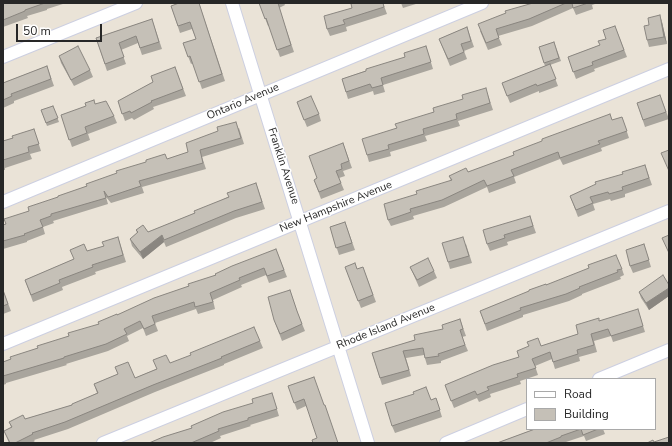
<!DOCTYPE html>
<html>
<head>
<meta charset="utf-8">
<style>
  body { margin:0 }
  #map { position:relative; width:672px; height:446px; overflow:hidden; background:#eae3d7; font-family:"Nunito Sans",sans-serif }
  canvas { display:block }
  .frame { position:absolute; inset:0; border:4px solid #272727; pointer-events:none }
  .legend { position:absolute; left:526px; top:378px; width:130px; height:52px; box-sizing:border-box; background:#fff; border:1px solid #a9a9a9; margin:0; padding:5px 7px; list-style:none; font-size:12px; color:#272727 }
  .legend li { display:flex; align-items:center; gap:8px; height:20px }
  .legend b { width:20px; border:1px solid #a9a9a9 }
  .scale { position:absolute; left:16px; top:24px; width:86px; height:18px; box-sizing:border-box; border:2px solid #272727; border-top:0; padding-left:5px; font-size:12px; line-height:14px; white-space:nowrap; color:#272727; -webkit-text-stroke:3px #fff; paint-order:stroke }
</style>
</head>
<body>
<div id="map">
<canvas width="672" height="446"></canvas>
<div class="frame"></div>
<ul class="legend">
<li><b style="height:5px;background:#fff"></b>Road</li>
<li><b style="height:11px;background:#c5c0b7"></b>Building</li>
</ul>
<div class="scale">50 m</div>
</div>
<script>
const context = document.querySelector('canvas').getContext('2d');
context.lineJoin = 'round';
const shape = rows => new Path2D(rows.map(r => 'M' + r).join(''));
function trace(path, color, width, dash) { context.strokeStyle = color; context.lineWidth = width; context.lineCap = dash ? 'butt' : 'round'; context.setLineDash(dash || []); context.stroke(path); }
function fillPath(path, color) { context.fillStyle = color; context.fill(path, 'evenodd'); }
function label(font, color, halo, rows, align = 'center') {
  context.font = font + ' "Nunito Sans",sans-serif'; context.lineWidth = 3; context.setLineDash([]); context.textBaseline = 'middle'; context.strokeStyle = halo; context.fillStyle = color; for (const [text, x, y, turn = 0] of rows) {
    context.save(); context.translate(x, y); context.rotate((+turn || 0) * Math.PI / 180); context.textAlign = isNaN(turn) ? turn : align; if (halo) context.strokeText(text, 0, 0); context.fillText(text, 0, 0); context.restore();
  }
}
const minor = shape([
  [232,3,368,443],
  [3,57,136,3],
  [3,202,482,3],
  [3,344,669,69],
  [599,379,669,350],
  [103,443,669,211],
  [446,443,527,409]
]);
const wall = shape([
  [3,3,66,3,47,9,47,10,27,16,28,18,3,27],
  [199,3,225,81,202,89,193,63,191,64,183,43,196,39,192,29,180,33,171,6],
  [259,3,284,3,285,5,279,8,294,52,280,57,269,25,268,26],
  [354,3,383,3,387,14,346,27,347,31,330,36,327,29,352,8],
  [401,3,419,3,403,8],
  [533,3,598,3,592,5,593,9,576,15,573,8,532,26,498,36,502,45,488,50,480,31,506,13],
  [152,19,162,49,142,55,138,43,121,50,126,64,107,71,96,38],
  [662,22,667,44,649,47,647,40],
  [615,26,627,57,594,69,595,71,576,79,568,57,600,45,606,39],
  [467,27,474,47,464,51,467,59,450,66,439,39],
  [554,42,561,61,550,65,558,86,539,93,539,91,510,103,502,83,545,66,539,47],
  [426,46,433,69,383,85,385,92,374,95,373,91,348,99,342,79,405,57],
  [59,56,90,70,93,77,74,86,61,63],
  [47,66,54,86,14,101,14,103,3,108,3,83],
  [175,67,186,96,153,107,154,109,134,120,132,118,125,121,118,101,153,82],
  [488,95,493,110,458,121,460,126,425,136,427,141,390,152,391,156,369,162,367,155,397,128,434,112],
  [660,95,669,119,645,127,637,103],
  [297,102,319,114,321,121,307,127],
  [95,104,114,116,117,123,88,134,90,140,72,147,61,115],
  [53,106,59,122,47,126,41,110],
  [622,117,629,138,601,148,602,151,563,165,560,159,514,177,516,183,489,193,487,187,444,207,413,216,414,219,391,226,388,220,417,194,451,181,449,176,468,172],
  [239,128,244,144,202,157,206,169,142,187,144,193,111,203,106,197,108,204,53,221,54,223,43,227,45,234,27,241,27,242,3,249,3,225,29,211,58,197,87,186,167,159,188,152],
  [34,129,41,151,30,154,32,159,5,168,5,170,3,170,3,141,13,138],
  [343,143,352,168,343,171,345,176,339,178,344,190,321,199,314,180,317,178],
  [645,165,652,185,625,194,625,197,611,201,610,199,593,204,595,210,578,217,570,196],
  [256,183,265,209,236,218,166,247,164,242,143,259,132,246,130,239,137,233,136,230,148,232,195,213],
  [530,216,536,233,507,242,508,245,490,251,487,244],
  [345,222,355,250,339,255,330,227],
  [118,237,126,262,95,272,96,274,62,287,63,290,33,302,25,280,74,259,87,251,104,246],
  [466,244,472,263,450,269,448,262],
  [644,244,651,267,633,273,630,266],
  [276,249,287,277,269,283,266,275,241,285,242,287,213,300,215,309,198,314,196,309,155,323,158,331,146,336,143,328,127,336,129,341,108,351,66,364,67,365,6,383,6,384,3,385,3,362,11,359,38,348,69,336,99,324,117,315,216,275],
  [345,267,357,269,363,267,376,302,361,308],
  [410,267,434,271,437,278,419,287],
  [622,269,624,275,620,277,621,279,582,294,582,295,569,301,523,315,523,317,487,331,480,311,546,285],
  [669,285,669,296,649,310,641,298,639,292],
  [3,290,11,311,3,314],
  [290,290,298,314,305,331,282,341,274,320],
  [640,316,645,332,613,342,611,336,594,341,597,352,579,357,580,361,555,369,552,359,535,366,538,375,520,381,521,384,490,394,491,397,479,402,477,398,454,408,445,385,519,357,541,346,578,334,599,321],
  [460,319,466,336,462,337,468,351,441,361,441,363,427,365,424,355,406,358,411,376,382,385,372,353,415,340,443,329],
  [260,341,263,348,224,364,224,365,155,392,68,429,34,440,35,441,32,443,9,443,7,438,4,431,11,427,9,422,25,419,72,405,97,393,94,384,118,374,115,367,135,378,170,363],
  [314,377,306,406,297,410,288,386],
  [272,393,279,416,250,425,251,426,220,436,221,438,210,443,149,443,192,428,253,403],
  [436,398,442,417,395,433,392,426,431,400],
  [535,429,603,429,605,434,586,441,584,436,563,443,497,443]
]);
const shadedWall = shape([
  [660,15,662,22,667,44,664,37],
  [162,235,164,242,143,259,140,252],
  [669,288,669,296,649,310,646,303]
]);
const building = shape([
  [3,3,45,3,25,10,25,11,3,20,3,3],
  [179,3,199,3,222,74,199,82,190,56,188,57,183,43,196,39,190,22,178,26,171,6,179,3],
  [259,3,278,3,291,45,277,50,266,18,265,19,259,3],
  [354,3,383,3,384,7,343,20,345,24,327,29,324,16,352,8,351,4,354,3],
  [533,3,566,3,529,19,496,29,499,38,486,43,478,24,506,13,505,11,533,3],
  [572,3,588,3,573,8,572,3],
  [660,15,664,37,647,40,644,26,649,25,648,18,660,15],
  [152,19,159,42,140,48,136,36,119,43,124,57,105,64,96,38,152,19],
  [615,26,624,50,592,62,593,65,573,72,568,57,600,45,598,41,606,39,603,30,615,26],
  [467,27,471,41,461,44,464,52,448,59,439,39,467,27],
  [554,42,559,58,544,63,539,47,554,42],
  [78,46,90,70,71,80,59,56,78,46],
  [426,46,431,62,381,78,383,85,372,88,370,84,346,92,342,79,366,71,366,69,405,57,404,53,426,46],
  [550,64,556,79,537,86,536,84,507,96,502,83,550,64],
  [47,66,51,79,11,94,12,96,3,100,3,83,47,66],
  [175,67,183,89,151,101,152,102,131,113,130,111,122,114,118,101,153,82,151,76,175,67],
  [486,88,490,103,456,114,457,119,423,129,424,134,388,145,389,149,367,155,362,139,397,128,395,124,434,112,433,108,463,99,462,95,486,88],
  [660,95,666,112,643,120,637,103,660,95],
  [311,96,319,114,304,120,297,102,311,96],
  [94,100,95,104,106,101,114,116,85,127,87,133,69,140,61,115,86,106,85,103,94,100],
  [53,106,58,118,46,123,41,110,53,106],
  [610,114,612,120,622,117,627,131,598,141,600,144,560,158,558,152,511,170,514,176,487,186,484,180,442,200,410,209,411,212,388,220,384,204,417,194,416,191,452,180,449,176,466,168,468,172,514,155,513,152,542,141,542,139,610,114],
  [236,122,241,138,200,150,203,163,139,181,141,186,108,197,104,191,106,198,51,214,51,216,40,220,43,227,24,234,25,235,3,241,3,225,6,224,4,219,29,211,28,207,58,197,58,196,87,186,86,184,117,173,116,171,146,162,146,160,165,154,167,159,188,152,186,143,218,131,217,127,236,122],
  [34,129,39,144,28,147,29,152,3,160,3,141,13,138,12,136,34,129],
  [343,143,349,161,341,164,342,169,336,171,341,183,319,192,314,180,317,178,309,156,343,143],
  [669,150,669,171,661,153,669,150],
  [645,165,649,178,622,187,623,190,609,194,608,192,590,197,593,203,576,210,570,196,596,184,595,182,623,174,622,172,645,165],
  [256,183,262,202,234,211,164,240,162,235,140,252,130,239,138,232,136,230,143,225,148,232,195,213,194,211,229,197,227,193,256,183],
  [530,216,533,226,504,235,505,238,487,244,483,230,530,216],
  [345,222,352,243,336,248,330,227,345,222],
  [669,235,669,253,662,238,669,235],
  [118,237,123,255,92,265,93,267,59,280,60,283,31,295,25,280,74,259,70,250,84,244,87,251,104,246,102,242,118,237],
  [463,237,469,256,448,262,442,243,463,237],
  [644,244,649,260,630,266,626,250,644,244],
  [276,249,284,270,267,276,264,268,239,278,240,280,210,293,213,302,195,307,194,302,152,316,155,324,144,329,140,321,124,329,127,334,106,344,64,357,64,358,3,376,4,377,3,378,3,362,11,359,10,357,38,348,37,346,69,336,68,333,99,324,98,322,117,314,117,315,154,298,189,286,188,284,216,275,215,274,232,266,276,249],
  [616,255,622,269,617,270,618,272,579,287,580,288,566,294,520,308,521,310,485,324,480,311,529,291,529,290,546,284,546,285,589,268,588,265,616,255],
  [428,258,434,271,417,280,410,267,428,258],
  [355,263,357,269,363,267,373,295,358,301,345,267,355,263],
  [663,275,669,285,669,288,646,303,639,292,663,275],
  [3,290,8,304,3,306,3,290],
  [290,290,297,311,302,324,280,334,274,320,268,297,290,290],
  [638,309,643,326,611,336,608,329,591,334,594,345,577,350,578,354,553,362,550,352,532,359,536,368,517,374,518,377,487,387,489,390,477,395,475,391,451,401,445,385,493,365,519,357,517,351,529,346,527,342,538,338,541,346,578,334,576,325,599,318,599,321,638,309],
  [460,319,463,329,460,330,465,345,438,354,439,356,425,358,423,348,403,351,409,370,380,378,372,353,415,340,414,335,443,329,442,325,460,319],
  [254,327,260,341,221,357,222,358,153,385,65,422,32,433,33,434,15,443,10,443,4,431,12,427,9,422,23,415,25,419,72,405,72,404,98,393,94,384,118,374,115,367,128,362,135,378,157,369,153,360,166,355,170,363,191,355,190,353,254,327],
  [314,377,324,405,325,405,338,443,313,443,312,440,317,438,304,399,294,403,288,386,314,377],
  [426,387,431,400,436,398,440,410,392,426,385,403,414,394,413,392,426,387],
  [272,393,277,409,248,418,248,420,218,429,219,431,191,443,149,443,163,437,192,428,191,426,223,412,253,403,252,399,272,393],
  [535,429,581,429,561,436,561,437,546,443,497,443,535,429],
  [581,429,598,429,583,435,581,429],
  [669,437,669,443,647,443,653,440,654,442,669,437]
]);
const streetNames = [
  ["Ontario Avenue",243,102,-23],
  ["Franklin Avenue",283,166,72],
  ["New Hampshire Avenue",336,207,-22],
  ["Rhode Island Avenue",386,327,-22]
];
trace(minor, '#cccfe1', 14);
trace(minor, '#fff', 12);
fillPath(wall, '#a9a59d');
fillPath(shadedWall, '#8a8680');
fillPath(building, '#c5c0b7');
trace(building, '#8a8680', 1);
label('11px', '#272727', '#fff', streetNames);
</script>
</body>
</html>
